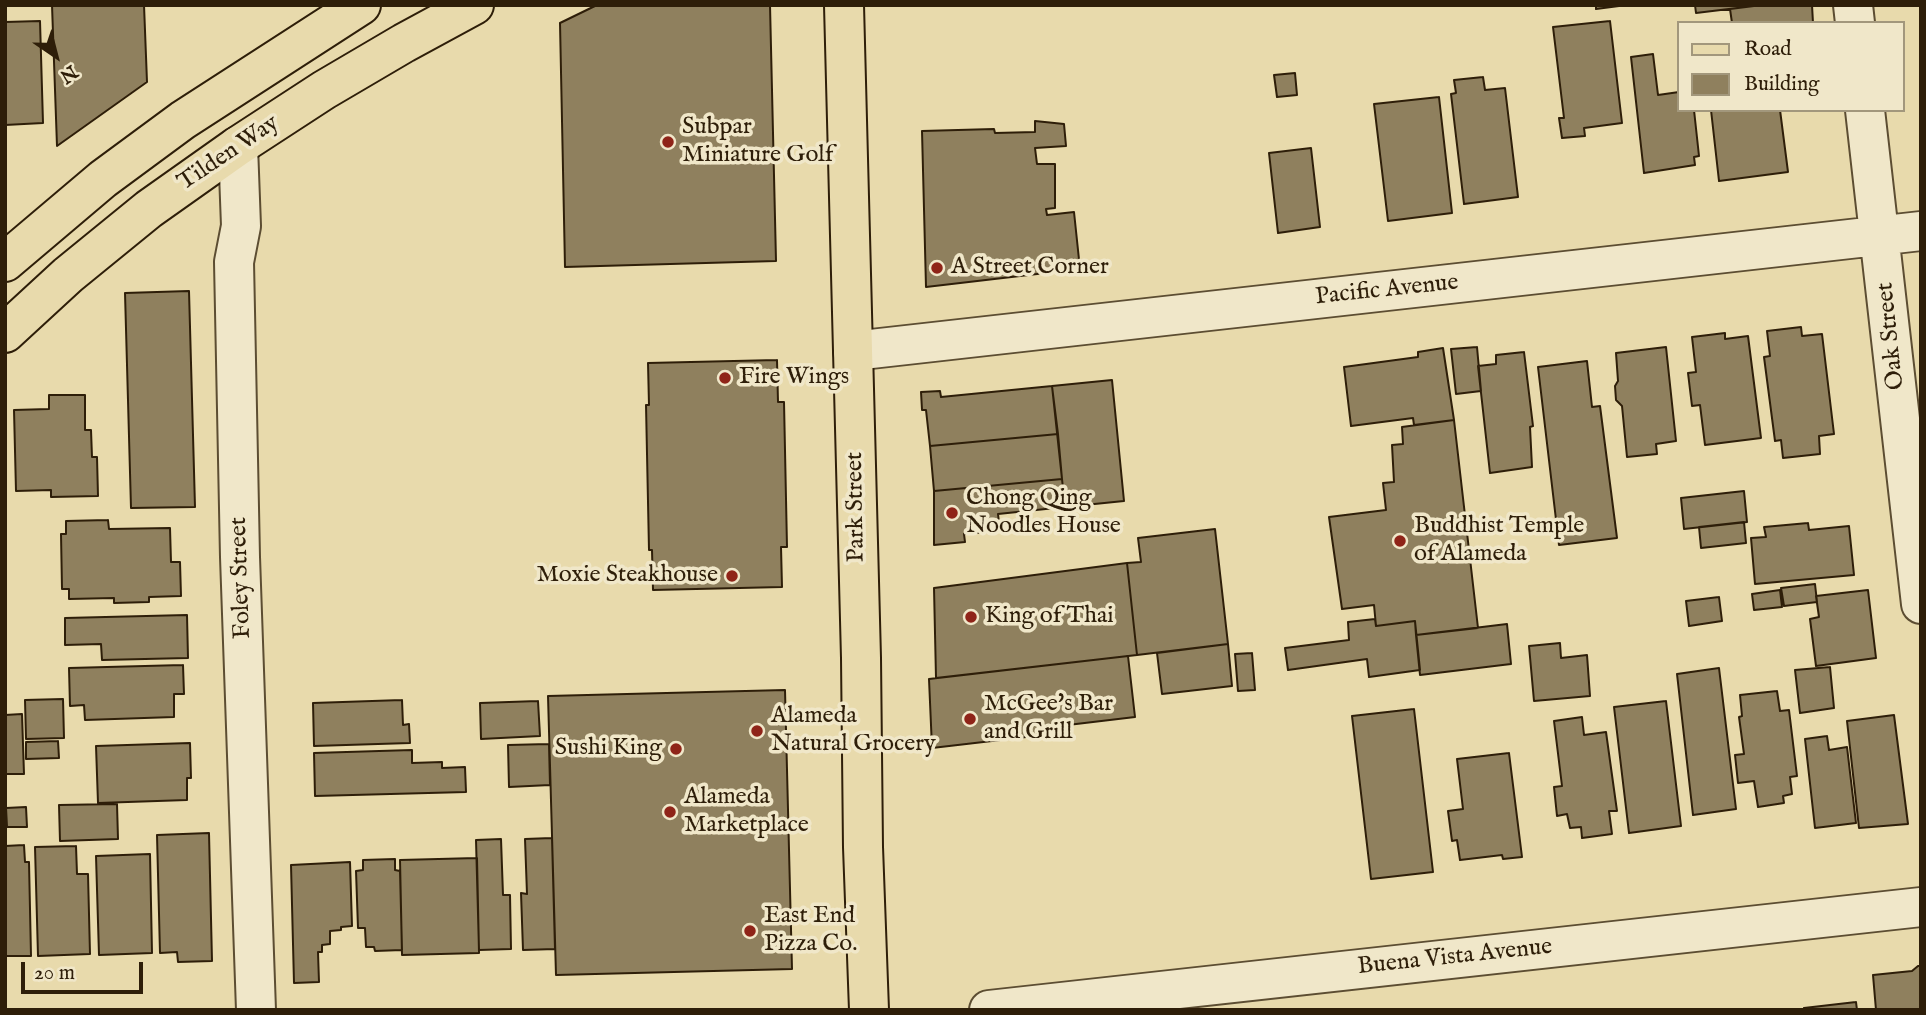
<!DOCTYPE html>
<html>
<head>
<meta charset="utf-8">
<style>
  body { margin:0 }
  #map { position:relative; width:1926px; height:1015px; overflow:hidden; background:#e8daac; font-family:"IM FELL English",serif }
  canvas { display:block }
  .frame { position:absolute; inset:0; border:7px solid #2e1e09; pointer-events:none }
  .legend { position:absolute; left:1677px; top:21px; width:228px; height:91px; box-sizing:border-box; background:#f0e7c9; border:2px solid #a2977c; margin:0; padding:9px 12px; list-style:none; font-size:21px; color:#2e1e09 }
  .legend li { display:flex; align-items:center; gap:14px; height:35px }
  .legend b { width:35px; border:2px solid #a2977c }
  .north { position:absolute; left:21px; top:21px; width:70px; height:70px; -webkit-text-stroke:5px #f0e7c9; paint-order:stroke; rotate:145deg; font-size:19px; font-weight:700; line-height:28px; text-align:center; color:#2e1e09 }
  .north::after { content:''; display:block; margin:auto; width:24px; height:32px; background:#2e1e09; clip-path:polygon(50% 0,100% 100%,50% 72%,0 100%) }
  .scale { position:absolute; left:21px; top:962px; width:122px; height:32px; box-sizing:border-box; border:4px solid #2e1e09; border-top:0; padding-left:9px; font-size:21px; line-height:24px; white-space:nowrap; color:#2e1e09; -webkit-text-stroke:5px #f0e7c9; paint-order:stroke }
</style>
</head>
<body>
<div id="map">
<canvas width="1926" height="1015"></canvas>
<div class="frame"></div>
<ul class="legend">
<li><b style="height:9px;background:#e8daac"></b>Road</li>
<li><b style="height:19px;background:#8f805e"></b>Building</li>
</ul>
<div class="north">N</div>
<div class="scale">20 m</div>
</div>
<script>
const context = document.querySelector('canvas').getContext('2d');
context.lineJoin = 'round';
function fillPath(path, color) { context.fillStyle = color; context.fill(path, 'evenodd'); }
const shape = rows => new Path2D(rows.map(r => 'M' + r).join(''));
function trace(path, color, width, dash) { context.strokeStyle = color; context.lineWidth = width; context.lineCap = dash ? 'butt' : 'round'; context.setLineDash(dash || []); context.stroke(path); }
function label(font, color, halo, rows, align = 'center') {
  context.font = font + ' "IM FELL English",serif'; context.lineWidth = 7; context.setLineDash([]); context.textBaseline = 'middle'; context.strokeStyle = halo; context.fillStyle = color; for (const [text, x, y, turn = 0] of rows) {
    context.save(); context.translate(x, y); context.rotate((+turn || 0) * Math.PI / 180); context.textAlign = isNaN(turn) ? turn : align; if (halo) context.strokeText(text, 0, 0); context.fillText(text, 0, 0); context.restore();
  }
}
const building = shape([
  [52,5,144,5,147,82,57,146,52,5],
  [597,5,770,5,776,261,565,267,560,23,597,5],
  [1596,5,1619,5,1619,6,1596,9,1596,5],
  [1695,5,1762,5,1696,13,1695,5],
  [1762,5,1812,5,1813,23,1732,23,1730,9,1762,5],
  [40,21,43,123,5,125,5,22,40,21],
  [1610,21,1622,123,1584,128,1585,136,1562,138,1559,118,1564,118,1553,27,1610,21],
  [1653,54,1658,95,1679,92,1679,110,1694,110,1699,156,1694,157,1695,165,1644,173,1631,57,1653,54],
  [1295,73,1297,95,1277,97,1274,75,1295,73],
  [1483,77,1485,90,1505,88,1518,197,1464,204,1451,94,1456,93,1454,80,1483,77],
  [1439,97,1452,213,1388,221,1374,104,1439,97],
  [1711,110,1780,110,1788,172,1719,181,1711,110],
  [1035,121,1064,124,1066,146,1035,148,1037,164,1055,164,1055,208,1046,209,1047,215,1074,212,1080,269,926,287,922,131,994,129,995,133,1035,132,1035,121],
  [1311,148,1320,227,1278,233,1269,153,1311,148],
  [189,291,195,507,131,508,125,293,189,291],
  [1801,327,1802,336,1822,334,1834,434,1819,436,1820,454,1783,458,1781,440,1775,441,1764,357,1770,356,1767,331,1801,327],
  [1725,333,1725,339,1748,336,1761,438,1705,445,1700,405,1692,406,1688,373,1696,372,1692,337,1725,333],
  [1477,347,1481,391,1456,394,1451,349,1477,347],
  [1666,347,1676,441,1656,444,1657,454,1627,457,1622,406,1616,400,1615,386,1618,381,1616,353,1666,347],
  [1443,348,1454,420,1414,425,1413,418,1351,426,1344,367,1418,357,1418,352,1443,348],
  [1524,352,1533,426,1530,427,1532,467,1490,473,1478,366,1496,364,1496,355,1524,352],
  [777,360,778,402,784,402,787,547,781,547,782,587,653,590,652,550,649,550,646,405,649,405,648,363,777,360],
  [1587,361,1592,407,1600,406,1617,538,1559,545,1538,367,1587,361],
  [1112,380,1124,501,1065,507,1052,386,1112,380],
  [1052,386,1058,434,930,446,926,410,922,410,921,392,940,391,941,397,1052,386],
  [49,395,85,395,85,430,91,430,92,457,97,457,98,496,51,497,51,490,16,491,14,410,49,409,49,395],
  [1454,420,1478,628,1416,635,1415,621,1376,626,1374,605,1342,609,1329,517,1386,510,1383,483,1394,482,1392,445,1403,444,1402,427,1454,420],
  [1058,434,1062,479,934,491,930,446,1058,434],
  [1062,479,1065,507,998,514,1000,531,964,534,965,542,934,545,934,491,1062,479],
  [1744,491,1747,522,1684,529,1681,498,1744,491],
  [108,520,109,529,170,528,171,562,180,562,181,596,149,597,149,602,114,603,114,598,69,599,69,589,62,589,61,534,66,534,66,521,108,520],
  [1744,522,1746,543,1701,548,1699,527,1744,522],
  [1808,523,1809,530,1849,526,1854,575,1755,584,1751,538,1766,537,1764,527,1808,523],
  [1215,529,1228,644,1137,655,1127,563,1141,562,1138,538,1215,529],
  [1127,563,1137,655,936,678,934,588,1127,563],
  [1815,584,1817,602,1784,606,1781,588,1815,584],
  [1780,590,1782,607,1754,610,1752,594,1780,590],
  [1868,590,1876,658,1816,666,1810,619,1819,617,1816,596,1868,590],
  [1719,597,1722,621,1689,626,1686,601,1719,597],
  [187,615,188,658,102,660,101,644,65,645,65,618,187,615],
  [1375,619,1376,626,1415,621,1420,670,1369,677,1367,659,1288,670,1285,648,1349,640,1348,622,1375,619],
  [1507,624,1511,664,1420,675,1416,635,1507,624],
  [1560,643,1561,658,1587,655,1590,696,1534,701,1529,646,1560,643],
  [1228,644,1232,686,1162,694,1157,653,1228,644],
  [1252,653,1255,690,1238,691,1235,654,1252,653],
  [1128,656,1135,717,1051,727,1052,734,932,748,929,679,1128,656],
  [183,665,184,694,174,694,174,717,85,720,84,705,70,706,69,668,183,665],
  [1830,667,1834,708,1800,713,1795,670,1830,667],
  [1719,668,1736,809,1693,815,1677,674,1719,668],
  [785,690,792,969,556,975,548,696,785,690],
  [1777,691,1780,711,1789,710,1797,776,1790,777,1792,794,1783,796,1784,803,1758,807,1754,781,1738,783,1735,755,1744,754,1739,717,1742,716,1740,695,1777,691],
  [63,699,64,738,26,739,25,700,63,699],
  [402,700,403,725,409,724,410,743,314,746,313,703,402,700],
  [538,701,540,736,481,739,480,703,538,701],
  [1666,701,1681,826,1629,833,1614,707,1666,701],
  [1414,709,1433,872,1371,879,1352,716,1414,709],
  [22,714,24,774,5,774,5,715,22,714],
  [1894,715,1908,824,1859,828,1847,721,1894,715],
  [1582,717,1584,735,1606,732,1617,811,1609,811,1612,834,1582,838,1581,827,1570,828,1567,814,1557,816,1554,787,1562,786,1554,721,1582,717],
  [1827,736,1829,750,1847,747,1856,823,1815,828,1805,739,1827,736],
  [58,741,59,758,26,759,26,742,58,741],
  [190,743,191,778,187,778,187,800,98,803,96,746,190,743],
  [549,744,550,785,509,787,508,745,549,744],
  [412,750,412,763,442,762,442,768,465,767,466,792,315,796,314,753,412,750],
  [1509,753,1522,857,1503,859,1502,855,1460,860,1457,840,1452,841,1448,811,1463,809,1457,759,1509,753],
  [117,804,118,839,60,841,59,805,117,804],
  [26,807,27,827,7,827,6,808,26,807],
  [209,833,212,961,178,962,177,952,160,953,157,835,209,833],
  [552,838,555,949,523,950,521,893,527,894,525,839,552,838],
  [501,839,503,895,510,895,511,949,479,950,476,840,501,839],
  [24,845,25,862,29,862,31,956,5,956,5,846,24,845],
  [76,846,77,874,88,874,90,954,38,956,35,847,76,846],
  [150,854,152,953,99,955,96,856,150,854],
  [477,858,479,953,402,955,400,860,477,858],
  [395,859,395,870,400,871,402,950,375,951,374,947,366,947,365,928,358,928,356,871,363,870,363,860,395,859],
  [350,862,352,926,341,927,341,930,330,931,330,944,322,945,322,952,318,952,319,982,294,983,291,865,350,862],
  [1918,966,1921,966,1921,1010,1876,1010,1873,975,1912,971,1918,966],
  [1856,1002,1857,1010,1805,1010,1804,1008,1856,1002]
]);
const minor = shape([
  [1853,5,1855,23],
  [1865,110,1921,604],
  [238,146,241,226,234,262,240,557,256,1010],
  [853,351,1921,231],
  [989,1010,1921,907]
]);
const major = shape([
  [844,5,861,658,863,847,869,1010],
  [5,262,103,179,183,120,361,5],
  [5,333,68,275,149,209,238,146,324,90,404,43,474,5]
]);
const markers = [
  [668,142,7,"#8f2418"],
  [937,268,7,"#8f2418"],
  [725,378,7,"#8f2418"],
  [952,513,7,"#8f2418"],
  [1400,541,7,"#8f2418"],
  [732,576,7,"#8f2418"],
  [971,617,7,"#8f2418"],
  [970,719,7,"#8f2418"],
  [757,731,7,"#8f2418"],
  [676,749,7,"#8f2418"],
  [670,812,7,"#8f2418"],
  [750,931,7,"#8f2418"]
];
const poiNames = [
  ["Subpar",682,128],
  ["Miniature Golf",682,156],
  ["A Street Corner",951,268],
  ["Fire Wings",739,378],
  ["Chong Qing",966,499],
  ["Noodles House",966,527],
  ["Buddhist Temple",1414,527],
  ["of Alameda",1414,555],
  ["Moxie Steakhouse",718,576,"right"],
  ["King of Thai",985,617],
  ["McGee's Bar",984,705],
  ["and Grill",984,733],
  ["Alameda",771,717],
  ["Natural Grocery",771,745],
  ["Sushi King",662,749,"right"],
  ["Alameda",684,798],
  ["Marketplace",684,826],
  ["East End",764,917],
  ["Pizza Co.",764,945]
];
const streetNames = [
  ["Tilden Way",229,154,-34],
  ["Pacific Avenue",1387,291,-6],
  ["Oak Street",1892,336,-96],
  ["Park Street",857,507,-91],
  ["Foley Street",242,578,-92],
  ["Buena Vista Avenue",1455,958,-6]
];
fillPath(building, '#8f805e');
trace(building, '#2e1e09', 2);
trace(minor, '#5c4d32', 42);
trace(major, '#2e1e09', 42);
trace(minor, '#f0e7c9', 38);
trace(major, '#e8daac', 38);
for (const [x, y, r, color] of markers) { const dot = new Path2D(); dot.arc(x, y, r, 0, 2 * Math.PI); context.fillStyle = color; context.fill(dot); trace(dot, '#f0e7c9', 2.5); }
label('24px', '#2e1e09', '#f0e7c9', poiNames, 'left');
label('24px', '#2e1e09', '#f0e7c9', streetNames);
</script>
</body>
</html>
